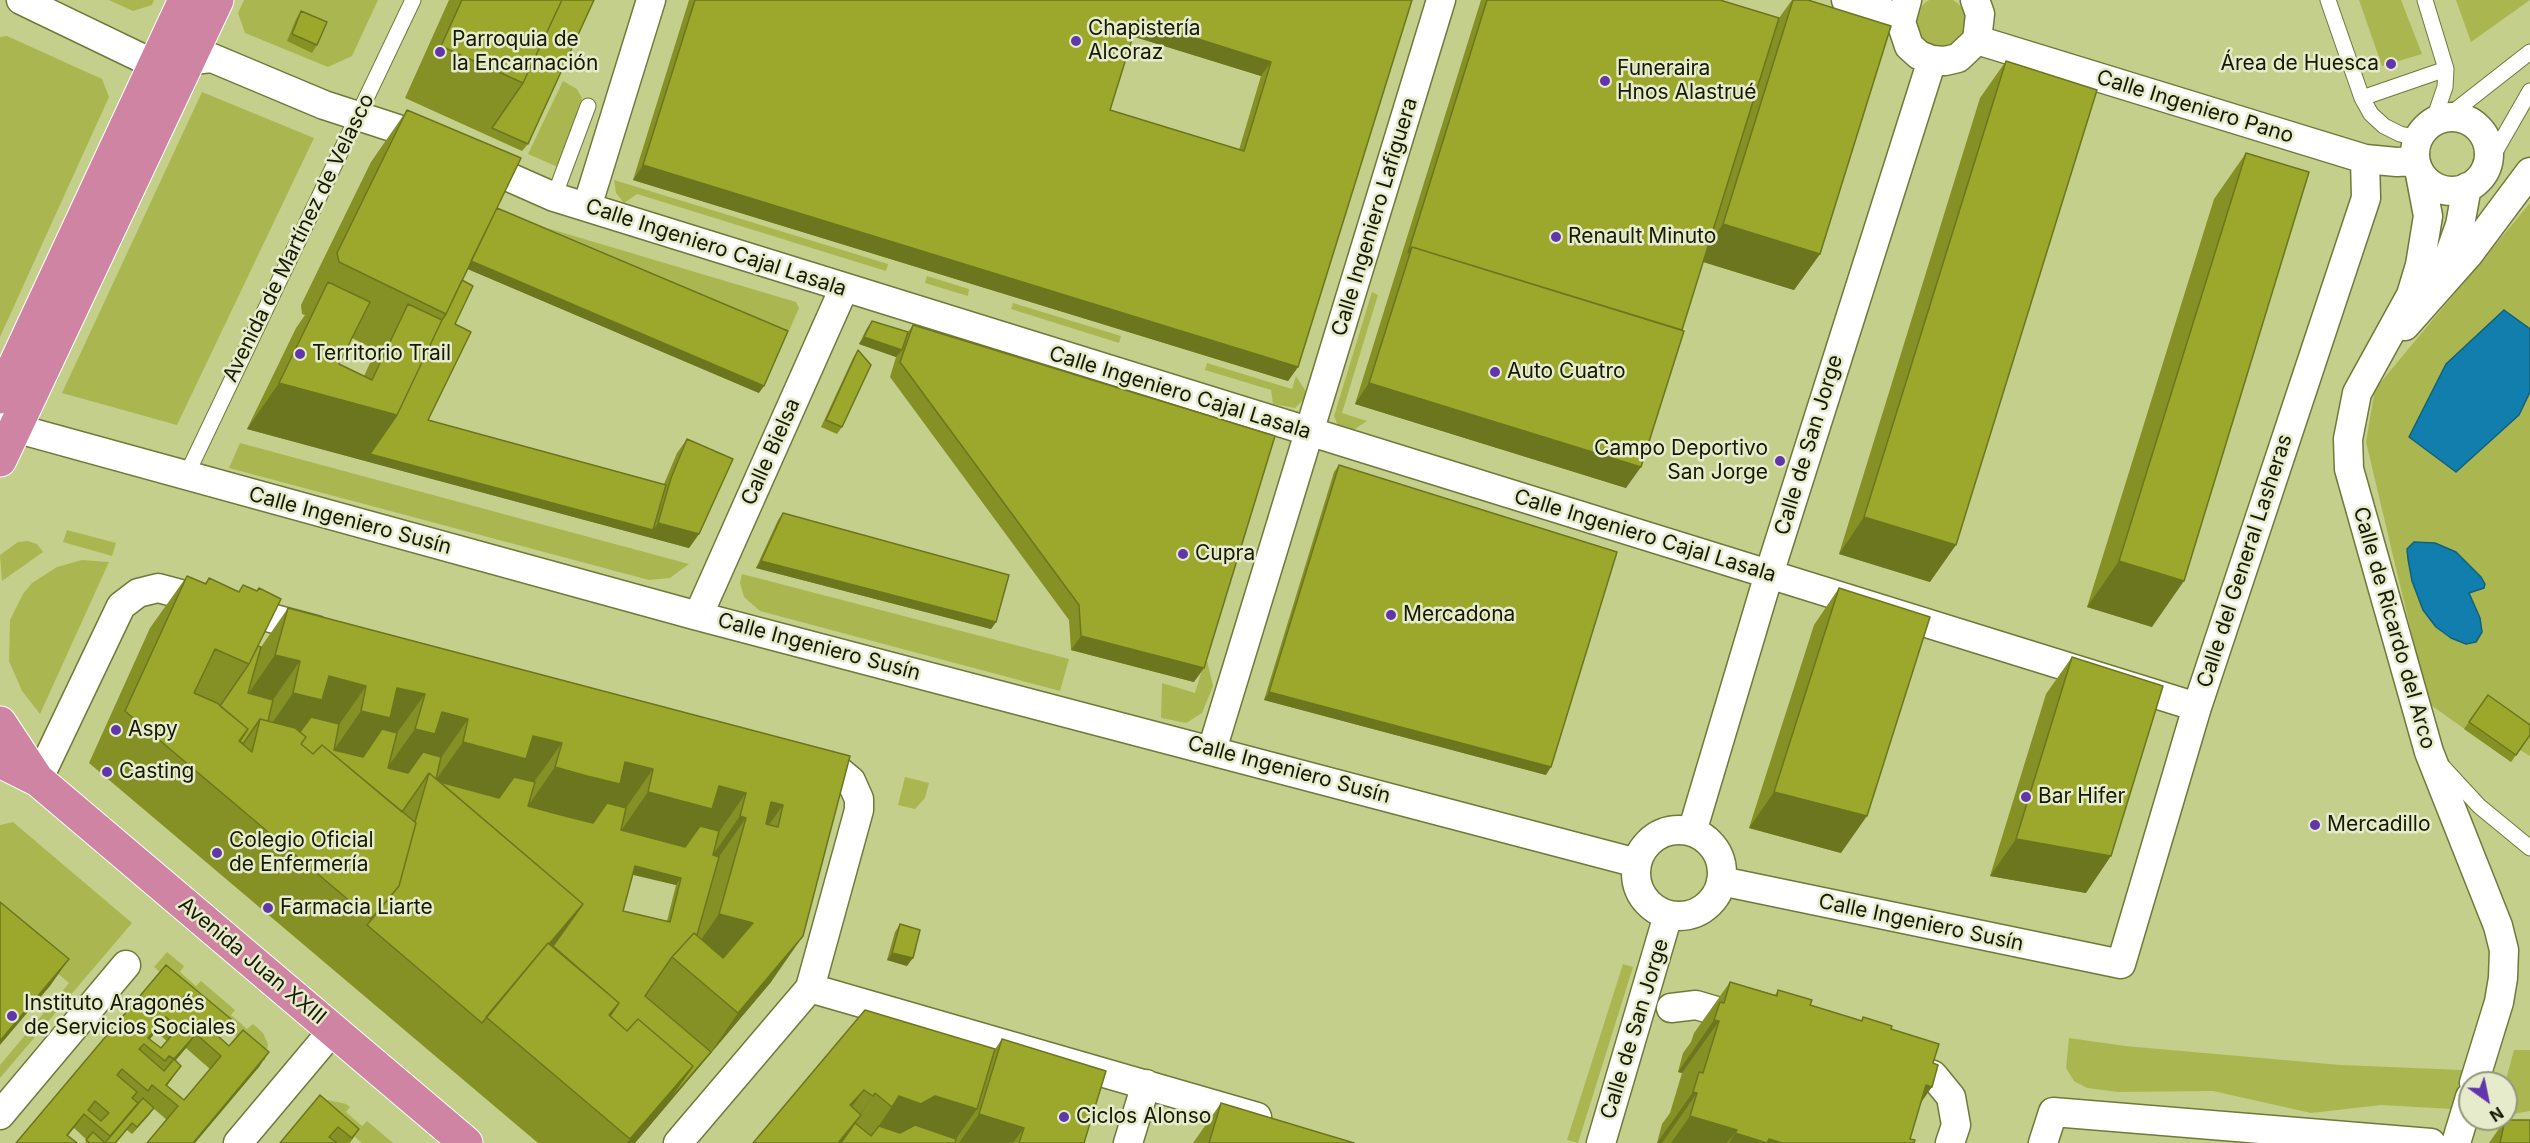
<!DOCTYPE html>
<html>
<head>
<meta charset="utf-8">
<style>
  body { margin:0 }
  #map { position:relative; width:2530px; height:1143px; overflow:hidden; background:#c4cf8c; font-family:Inter,sans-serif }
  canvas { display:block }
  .north { position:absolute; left:2458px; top:1071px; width:60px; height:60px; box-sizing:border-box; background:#e6eccb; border:2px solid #93987a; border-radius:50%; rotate:147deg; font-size:16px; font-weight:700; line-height:24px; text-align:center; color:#171a01 }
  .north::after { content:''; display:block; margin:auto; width:21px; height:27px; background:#6235ad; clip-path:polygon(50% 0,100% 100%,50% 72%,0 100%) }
</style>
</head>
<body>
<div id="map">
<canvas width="2530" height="1143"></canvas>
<div class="north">N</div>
</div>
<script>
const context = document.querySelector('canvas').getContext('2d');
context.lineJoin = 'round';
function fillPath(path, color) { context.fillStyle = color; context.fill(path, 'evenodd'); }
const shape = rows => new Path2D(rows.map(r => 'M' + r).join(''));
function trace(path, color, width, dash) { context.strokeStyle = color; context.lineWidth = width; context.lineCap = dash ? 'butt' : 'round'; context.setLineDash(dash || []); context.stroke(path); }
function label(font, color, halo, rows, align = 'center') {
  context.font = font + ' Inter,sans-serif'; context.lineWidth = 5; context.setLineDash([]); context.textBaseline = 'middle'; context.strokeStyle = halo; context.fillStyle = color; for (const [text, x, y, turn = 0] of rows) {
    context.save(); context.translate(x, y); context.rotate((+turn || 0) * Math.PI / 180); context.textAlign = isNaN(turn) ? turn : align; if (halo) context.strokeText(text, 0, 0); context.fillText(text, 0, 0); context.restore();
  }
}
const green = shape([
  '1916 22a25 25 0 1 1 50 0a25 25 0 1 1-50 0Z',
  [109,0,154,0,152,5,133,11],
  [244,0,378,0,352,56,328,67,245,33,238,13],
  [2359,0,2401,0,2422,54,2382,66],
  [2456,0,2530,0,2471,42],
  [7,36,102,79,109,97,0,337,0,37],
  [563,81,577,89,582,98,558,167,528,154],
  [202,92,314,138,177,425,62,393],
  [614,180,888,264,886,271,637,194,624,203,616,193],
  [2530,203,2530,756,2520,750,2511,762,2428,703,2366,442,2375,389],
  [547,228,796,302,799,308,789,331],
  [927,276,969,289,968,296,925,283],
  [1372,292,1378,295,1342,413,1367,421,1352,431,1338,426,1334,416],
  [1013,303,1121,336,1119,343,1011,309],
  [1207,363,1292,389,1296,376,1305,390,1305,398,1295,408,1273,404,1271,390,1205,370],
  [240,443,689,564,670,578,649,580,229,468],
  [67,530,116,543,112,556,63,542],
  [28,541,37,544,43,552,2,581,0,555,18,542],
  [82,560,109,562,40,714,22,691,9,661,10,620,23,594,32,583,57,567],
  [742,574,1069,659,1060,691,760,611,744,597,740,583],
  [1206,656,1213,686,1202,713,1186,723,1161,718,1162,683,1195,693],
  [905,777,929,783,925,798,915,809,898,805],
  [13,822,132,923,0,1078,0,1065,69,983,0,924,0,825],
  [167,952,184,966,180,972,196,986,201,981,235,1010,231,1015,247,1029,253,1024,263,1033,268,1044,265,1061,154,967],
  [1623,964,1633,967,1578,1143,1567,1140],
  [2069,1038,2125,1046,2341,1065,2463,1070,2452,1109,2381,1105,2311,1113,2213,1091,2118,1092,2087,1088,2074,1081,2066,1068],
  [2514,1050,2530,1050,2530,1111,2507,1115,2505,1083],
  [328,1100,346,1104,350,1107,346,1112,362,1126,367,1121,393,1143,362,1143,317,1105]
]);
const water = shape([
  [2504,310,2530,329,2530,392,2519,415,2456,472,2409,437,2446,364,2504,310],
  [2414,542,2435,543,2456,552,2481,577,2485,584,2484,588,2469,593,2480,618,2482,632,2476,642,2466,644,2451,638,2436,627,2423,610,2412,581,2408,559,2407,549,2414,542]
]);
const service = shape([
  [2328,0,2362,98,2446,69,2425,0],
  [2362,98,2371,114,2384,126,2400,134,2418,138],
  [2447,117,2530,52],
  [2433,122,2445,87,2446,69],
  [2487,166,2530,91],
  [554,197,588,106],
  [186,476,413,0],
  [2443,767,2479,806,2530,848]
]);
const minor = shape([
  [21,0,154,64,212,58,324,105,401,130,430,142],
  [1846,0,1880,10,1901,22],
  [1907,0,1901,22,1909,46,1919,55,1932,60,1945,61,1958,58,1977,40,1980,14,1975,0],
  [1977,40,2365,159,2397,162,2415,161],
  '2415 154a37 37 0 1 1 74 0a37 37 0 1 1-74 0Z',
  [475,162,554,197,2197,707],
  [2420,174,2428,216,2420,265,2411,295,2357,393,2348,439,2349,469,2429,752,2498,926,2504,950,2503,978,2499,1002,2474,1083],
  [587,207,651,0],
  [2443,273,2460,225,2467,187],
  [2405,326,2468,255,2530,172],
  [0,424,698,616,1637,863],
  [698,616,844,288],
  [1212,750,1441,0],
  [38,780,121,606,138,593,158,588,316,630],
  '1636 873a43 43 0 1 1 86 0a43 43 0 1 1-86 0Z',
  [1692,832,1769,574,1932,60],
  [1721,881,2121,964,2197,707,2366,198,2365,159],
  [810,988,1257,1117],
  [1671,1008,1696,1005,1747,1020],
  [1898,1062,1933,1075,1951,1097,1956,1125,1950,1143],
  [0,1115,126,965],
  [238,1143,333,1030],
  [678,1143,810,988,859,810,859,799,851,781,839,771,809,763],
  [1128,1143,1146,1084],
  [1601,1143,1668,915],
  [2043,1143,2053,1112,2431,1143],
  [2456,1143,2470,1097]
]);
const trunk = shape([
  [0,397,185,0],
  [0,460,217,0],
  [0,723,37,779],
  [0,761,38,780,466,1143]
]);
const wall = shape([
  [449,0,594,0,528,144,522,151,405,98],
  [689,0,1412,0,1298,367,1288,381,633,180],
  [1133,36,1261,76,1239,150,1110,110],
  [1481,0,1720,0,1779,18,1792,0,1808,0,1820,254,1794,290,1703,262,1626,488,1355,404],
  [301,11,317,45,312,53,287,41,296,19],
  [2006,61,1930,582,1839,554,1980,98],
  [407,110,497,208,759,393,468,269,462,280,455,324,428,420,664,484,677,453,687,439,699,534,689,548,247,429,296,328,305,315,302,314,301,305,371,162],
  [352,338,376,350,364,376,339,364],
  [2246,153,2152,627,2087,607,2214,199],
  [872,321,908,332,913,325,1194,682,1071,650,1069,620,890,377,896,357,859,344,867,328],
  [858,350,842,427,837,434,821,427,853,358],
  [1339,465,1546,775,1264,700,1334,472],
  [783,513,996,622,991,629,756,568,778,520],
  [187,576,205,583,209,578,238,592,243,585,258,646,261,647,288,608,850,756,771,982,635,1143,538,1143,89,763,150,628],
  [633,874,676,885,667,921,623,911],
  [1839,588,1841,853,1749,828,1814,625],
  [2072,657,2086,893,1990,876,2046,694],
  [2488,695,2530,735,2511,762,2464,729],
  [900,924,907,966,887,960,895,932],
  [166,965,231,1019,218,1037,229,1046,259,1067,167,1120,153,1108,132,1134,127,1130,116,1143,85,1143,87,1140,74,1128,16,1143],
  [156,1032,167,1041,161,1048,150,1039],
  [186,1048,210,1069,184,1100,167,1086,171,1080,175,1061],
  [1730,982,1775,995,1778,990,1810,1005,1861,1021,1863,1017,1891,1029,1921,1102,1910,1139,1914,1143,1657,1143,1662,1124,1670,1113,1682,1073,1678,1072,1683,1053,1691,1042,1694,1033],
  [865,1010,995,1049,1002,1039,1084,1143,753,1143],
  [320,1095,359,1129,350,1143,280,1143],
  [1221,1103,1354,1143,1193,1143],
  [2505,1120,2530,1143,2489,1143]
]);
const shadedWall = shape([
  [1138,20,1271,62,1261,76,1128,35],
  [643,165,1298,367,1288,381,633,180],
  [1723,224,1820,254,1794,290,1697,260],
  [463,257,764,386,759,393,458,265],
  [864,337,902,350,896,357,859,344],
  [279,383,397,415,365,461,247,429],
  [1369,383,1641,467,1626,488,1355,404],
  [370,454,653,530,658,523,699,534,689,548,365,461],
  [1864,517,1956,545,1930,582,1839,554],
  [761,561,996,622,991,629,756,568],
  [2119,561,2184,581,2152,627,2087,607],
  [1081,636,1204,668,1194,682,1071,650],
  [275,655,300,661,268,707,243,701],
  [329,676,366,686,334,732,261,739,293,693],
  [397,688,425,694,392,740,358,764,329,757,361,711],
  [1269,692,1551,767,1546,775,1264,700],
  [442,712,468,719,436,765,403,780,382,775,415,729],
  [533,736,562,743,529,789,494,805,430,788,463,742],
  [625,762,653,769,621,815,588,830,523,813,555,767],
  [719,786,746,793,714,839,680,855,616,838,648,792],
  [1774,792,1867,816,1841,853,1749,828],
  [771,802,783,805,750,851],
  [740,816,746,818,714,864,708,862],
  [2016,839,2111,856,2086,893,1990,876],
  [635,866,681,878,676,885,629,874],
  [583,904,551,950,487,1017],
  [719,914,753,923,706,986,687,960],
  [803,936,771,982,635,1143,627,1143,693,1066,711,1052,738,1013],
  [892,953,913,958,907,966,887,960],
  [69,959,50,986,0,1045,0,1041],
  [166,1017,156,1032,145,1044,148,1038],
  [231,1019,221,1034,210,1046,217,1035],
  [1714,1020,1719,1021,1682,1073,1678,1072],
  [196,1034,186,1048,164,1074,174,1059],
  [269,1052,259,1067,195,1143,193,1143],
  [181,1066,171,1080,161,1092,166,1085],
  [1926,1085,1932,1087,1896,1138],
  [864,1090,838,1126,850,1105],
  [1693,1092,1697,1093,1662,1143,1657,1143],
  [875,1093,841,1143,838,1143,854,1123],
  [899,1096,935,1096,977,1109,953,1143,874,1133],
  [154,1108,149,1115,132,1134,137,1127],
  [84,1114,74,1128,62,1143,67,1135],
  [979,1114,1024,1128,1013,1143,1010,1142,1009,1143,959,1143],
  [1690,1116,1737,1130,1727,1143,1671,1143],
  [1735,1133,1769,1139,1782,1143,1729,1143]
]);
const building = shape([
  [462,0,562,0,523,83,441,46,462,0],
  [562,0,594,0,528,144,492,128,523,83,562,0],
  [695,0,1412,0,1298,367,643,165,695,0],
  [1138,20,1271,62,1244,151,1110,110,1138,20],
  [1487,0,1720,0,1779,18,1682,330,1412,247,1408,253,1487,0],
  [1793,0,1808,0,1891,26,1820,254,1723,224,1793,0],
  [301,11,327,22,317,45,292,34,301,11],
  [2006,61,2097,90,1956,545,1864,517,2006,61],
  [407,110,521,158,446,314,339,262,337,253,407,110],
  [2246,153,2309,172,2184,581,2119,561,2246,153],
  [497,208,788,331,764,386,471,261,497,208],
  [1412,247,1684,331,1641,467,1369,383,1412,247],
  [462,280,473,286,455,324,471,332,428,420,666,485,653,530,370,454,397,415,442,320,446,314,462,280],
  [328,282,370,302,339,364,372,380,408,304,442,320,397,415,279,383,328,282],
  [872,321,908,332,902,350,864,337,872,321],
  [913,325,1275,436,1204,668,1081,636,1079,605,900,362,913,325],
  [858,350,871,365,842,427,826,420,858,350],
  [687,439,733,459,699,534,658,523,671,478,687,439],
  [1339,465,1617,552,1551,767,1269,692,1339,465],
  [783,513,1009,575,996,622,761,561,783,513],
  [187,576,206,584,209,578,239,592,243,585,257,591,259,588,281,599,249,664,215,649,194,693,217,703,248,729,239,741,252,752,260,719,295,728,306,737,301,744,313,754,322,745,416,823,399,886,371,919,125,711,187,576],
  [1839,588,1930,617,1867,816,1774,792,1839,588],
  [288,608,850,756,803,936,738,1013,672,957,694,933,723,958,753,923,719,914,746,818,740,816,746,793,719,786,712,809,648,792,653,769,625,762,620,784,587,776,555,767,562,743,533,736,526,759,463,742,468,719,442,712,435,734,415,729,425,694,397,688,390,718,361,711,366,686,329,676,322,700,293,693,300,661,275,655,288,608],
  [771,802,783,805,778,827,766,824,771,802],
  [258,646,261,647,248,693,273,700,268,721,260,719,243,744,240,741,248,729,220,706,249,664,258,646],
  [2072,657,2163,686,2111,856,2016,839,2072,657],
  [2488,695,2530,725,2530,735,2516,755,2469,722,2488,695],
  [311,717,339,724,334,750,363,757,382,729,397,733,388,768,408,773,423,752,441,757,436,779,429,773,402,812,322,745,313,754,301,744,306,737,300,732,311,717],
  [429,773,583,904,549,944,548,943,482,1023,367,925,399,886,416,823,415,822,429,773],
  [514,777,535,782,528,806,561,815,593,823,607,803,626,808,621,830,685,847,700,826,719,831,713,855,719,857,697,935,694,933,672,957,645,996,711,1052,661,1110,693,1066,638,1019,627,1031,610,1016,619,1003,553,946,583,904,440,782,499,798,514,777],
  [635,866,681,878,670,922,623,911,635,866],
  [0,902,69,959,0,1041,0,902],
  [900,924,920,930,913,958,892,953,900,924],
  [548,943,619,1003,609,1015,627,1031,638,1019,693,1066,630,1139,486,1017,548,943],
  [166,965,231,1019,217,1035,229,1046,243,1030,269,1052,193,1143,147,1143,178,1106,152,1085,148,1091,122,1069,117,1075,137,1092,132,1098,138,1103,110,1136,84,1114,67,1135,77,1143,16,1143,166,965],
  [185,995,194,1002,186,1012,177,1005,185,995],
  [166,1017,178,1028,161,1048,148,1038,166,1017],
  [196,1034,221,1056,184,1100,166,1085,181,1066,174,1059,196,1034],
  [144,1044,165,1061,169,1056,174,1059,164,1071,139,1049,144,1044],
  [95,1101,109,1113,101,1121,88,1110,95,1101],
  [1730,982,1777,996,1778,990,1812,1000,1810,1005,1862,1021,1863,1017,1892,1026,1891,1029,1939,1044,1933,1063,1938,1065,1932,1087,1926,1085,1910,1139,1915,1140,1914,1143,1782,1143,1769,1139,1767,1143,1735,1133,1737,1130,1690,1116,1697,1093,1693,1092,1699,1072,1703,1073,1719,1021,1714,1020,1720,1002,1724,1003,1730,982],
  [865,1010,995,1049,977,1109,935,1096,921,1104,899,1096,892,1107,875,1093,873,1096,864,1090,850,1105,861,1115,838,1143,753,1143,865,1010],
  [1002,1039,1106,1071,1084,1143,1019,1143,1024,1128,979,1114,1002,1039],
  [320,1095,359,1129,352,1138,338,1127,329,1137,337,1143,280,1143,320,1095],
  [143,1098,154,1108,137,1127,132,1123,115,1143,105,1143,143,1098],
  [1221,1103,1354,1143,1209,1143,1221,1103],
  [2505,1120,2530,1120,2530,1143,2500,1143,2505,1120],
  [855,1123,871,1136,879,1126,900,1133,915,1125,956,1139,955,1143,841,1143,855,1123],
  [93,1132,105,1143,90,1143,86,1140,93,1132]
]);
const markers = [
  [1076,41,6,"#6235ad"],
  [440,52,6,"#6235ad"],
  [2391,64,6,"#6235ad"],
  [1605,81,6,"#6235ad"],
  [1556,237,6,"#6235ad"],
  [300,354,6,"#6235ad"],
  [1495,372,6,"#6235ad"],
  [1780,461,6,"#6235ad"],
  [1183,554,6,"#6235ad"],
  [1391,615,6,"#6235ad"],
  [116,730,6,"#6235ad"],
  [107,772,6,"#6235ad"],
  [2026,797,6,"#6235ad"],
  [2315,825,6,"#6235ad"],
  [217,853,6,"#6235ad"],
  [268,908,6,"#6235ad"],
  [12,1016,6,"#6235ad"],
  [1064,1117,6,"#6235ad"]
];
const poiNames = [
  ["Chapistería",1088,29],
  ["Alcoraz",1088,53],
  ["Parroquia de",452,40],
  ["la Encarnación",452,64],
  ["Área de Huesca",2379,64,"right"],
  ["Funeraira",1617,69],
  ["Hnos Alastrué",1617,93],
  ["Renault Minuto",1568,237],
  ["Territorio Trail",312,354],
  ["Auto Cuatro",1507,372],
  ["Campo Deportivo",1768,449,"right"],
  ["San Jorge",1768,473,"right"],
  ["Cupra",1195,554],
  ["Mercadona",1403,615],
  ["Aspy",128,730],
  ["Casting",119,772],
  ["Bar Hifer",2038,797],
  ["Mercadillo",2327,825],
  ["Colegio Oficial",229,841],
  ["de Enfermería",229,865],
  ["Farmacia Liarte",280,908],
  ["Instituto Aragonés",24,1004],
  ["de Servicios Sociales",24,1028],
  ["Ciclos Alonso",1076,1117]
];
const streetNames = [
  ["Calle Ingeniero Pano",2195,107,17],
  ["Calle Ingeniero Lafiguera",1375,217,-73],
  ["Avenida de Martínez de Velasco",299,238,-64],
  ["Calle Ingeniero Cajal Lasala",716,248,18],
  ["Calle Ingeniero Cajal Lasala",1180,393,17],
  ["Calle de San Jorge",1809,445,-73],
  ["Calle Bielsa",771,452,-66],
  ["Calle Ingeniero Susín",350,521,15],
  ["Calle Ingeniero Cajal Lasala",1645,536,17],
  ["Calle del General Lasheras",2245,561,-72],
  ["Calle de Ricardo del Arco",2394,628,74],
  ["Calle Ingeniero Susín",819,647,15],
  ["Calle Ingeniero Susín",1289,770,15],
  ["Calle Ingeniero Susín",1921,923,12],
  ["Avenida Juan XXIII",252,961,40],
  ["Calle de San Jorge",1635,1029,-73]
];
fillPath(green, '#aab750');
fillPath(water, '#117eae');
trace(water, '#13607a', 1.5);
trace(service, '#707939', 17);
trace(minor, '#707939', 31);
trace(trunk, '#fff', 35);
trace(service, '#fff', 15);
trace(minor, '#fff', 28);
trace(trunk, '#ce84a2', 33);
fillPath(wall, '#859025');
fillPath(shadedWall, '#6c761e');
fillPath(building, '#9ba82b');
trace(building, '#6c761e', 1.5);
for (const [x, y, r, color] of markers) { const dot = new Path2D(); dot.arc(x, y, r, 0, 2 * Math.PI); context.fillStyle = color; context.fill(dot); trace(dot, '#e6eccb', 2); }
label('21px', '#171a01', '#e6eccb', poiNames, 'left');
label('21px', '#171a01', '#e6eccb', streetNames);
</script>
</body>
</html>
